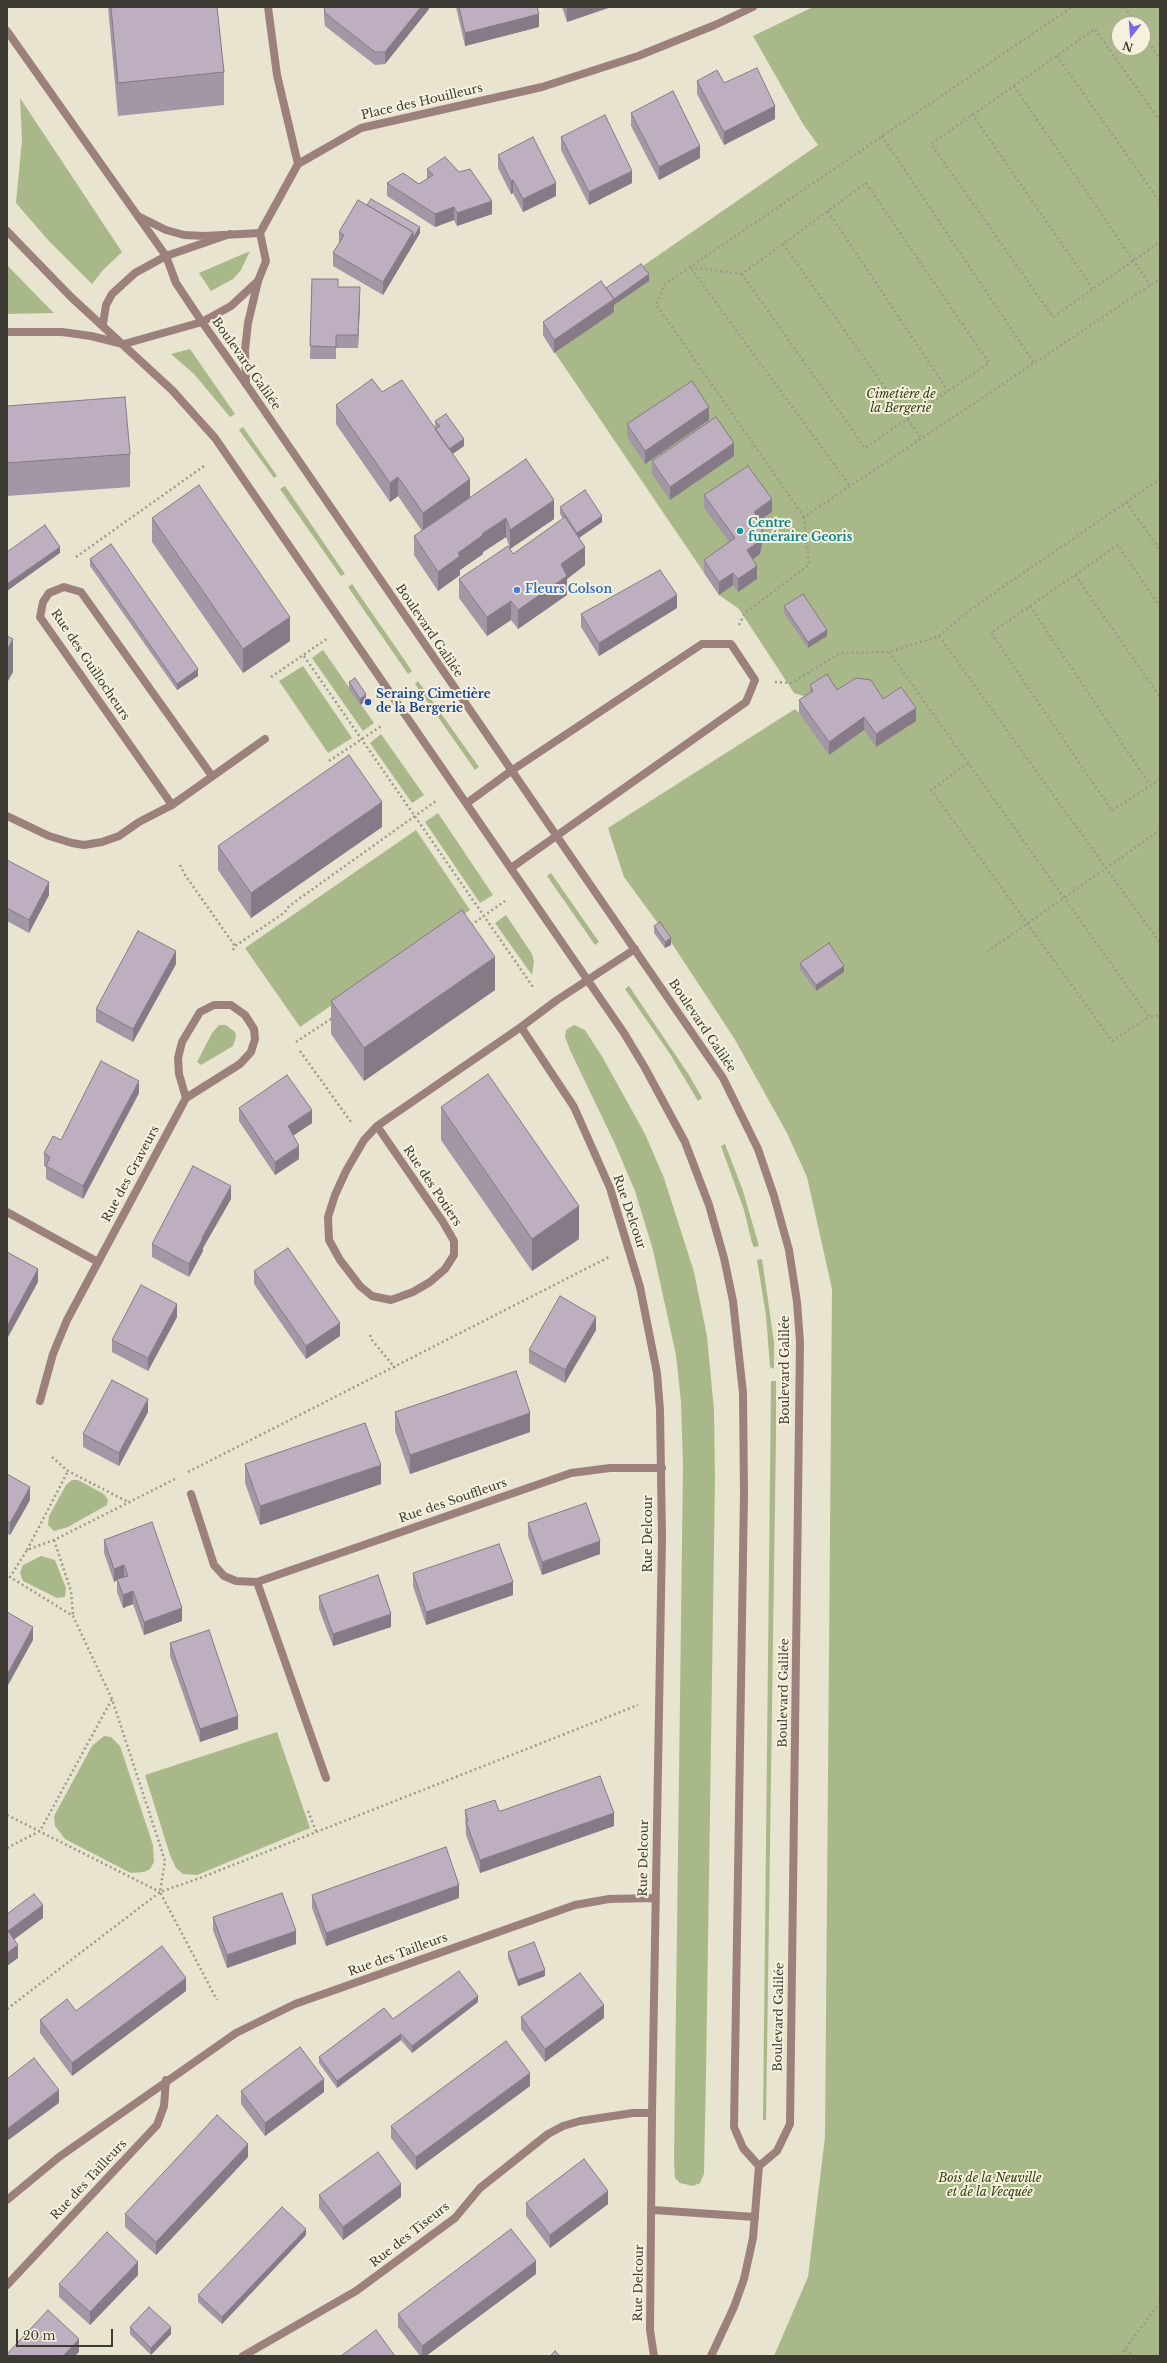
<!DOCTYPE html>
<html>
<head>
<meta charset="utf-8">
<style>
  body { margin:0 }
  #map { position:relative; width:1167px; height:2363px; overflow:hidden; background:#e8e4cf; font-family:"Libre Baskerville",serif }
  canvas { display:block }
  .frame { position:absolute; inset:0; border:8px solid #3d3b33; pointer-events:none }
  .north { position:absolute; left:1111px; top:16px; width:40px; height:40px; box-sizing:border-box; background:#f5f1dc; border:1px solid #aba898; border-radius:50%; rotate:197deg; font-size:11px; font-weight:700; line-height:16px; text-align:center; color:#3d3b33 }
  .north::after { content:''; display:block; margin:auto; width:14px; height:18px; background:#7c68e4; clip-path:polygon(50% 0,100% 100%,50% 72%,0 100%) }
  .scale { position:absolute; left:16px; top:2329px; width:97px; height:18px; box-sizing:border-box; border:2px solid #3d3b33; border-top:0; padding-left:5px; font-size:12px; line-height:14px; white-space:nowrap; color:#3d3b33; -webkit-text-stroke:3px #f5f1dc; paint-order:stroke }
</style>
</head>
<body>
<div id="map">
<canvas width="1167" height="2363"></canvas>
<div class="frame"></div>
<div class="north">N</div>
<div class="scale">20 m</div>
</div>
<script>
const context = document.querySelector('canvas').getContext('2d');
context.lineJoin = 'round';
function fillPath(path, color) { context.fillStyle = color; context.fill(path, 'evenodd'); }
const shape = rows => new Path2D(rows.map(r => 'M' + r).join(''));
function trace(path, color, width, dash) { context.strokeStyle = color; context.lineWidth = width; context.lineCap = dash ? 'butt' : 'round'; context.setLineDash(dash || []); context.stroke(path); }
function label(font, color, halo, rows, align = 'center') {
  context.font = font + ' "Libre Baskerville",serif'; context.lineWidth = 4; context.setLineDash([]); context.textBaseline = 'middle'; context.strokeStyle = halo; context.fillStyle = color; for (const [text, x, y, turn = 0] of rows) {
    context.save(); context.translate(x, y); context.rotate((+turn || 0) * Math.PI / 180); context.textAlign = isNaN(turn) ? turn : align; if (halo) context.strokeText(text, 0, 0); context.fillText(text, 0, 0); context.restore();
  }
}
const green = shape([
  [813,7,1160,7,1160,2356,774,2356,808,2277,825,2137,832,1289,807,1177,787,1133,734,1038,665,933,624,877,608,828,795,709,799,713,810,698,794,693,739,609,719,595,543,335,818,145,803,124,753,36],
  [1119,24,1143,24,1143,48,1119,48],
  [20,98,122,252,103,270,92,284,48,240,16,203,22,140],
  [250,251,241,270,233,279,211,291,199,273],
  [7,265,39,298,54,313,7,314],
  [190,349,235,414,230,417,194,374,171,354],
  [243,427,277,476,274,478,239,430],
  [285,486,345,574,341,576,280,489],
  [352,584,412,671,408,674,348,587],
  [323,650,374,723,363,731,312,658],
  [303,666,352,738,328,753,279,681],
  [418,681,479,767,475,770,415,684],
  [381,734,424,795,412,803,370,743],
  [438,813,493,895,480,903,425,822],
  [416,830,470,910,300,1027,245,948],
  [551,873,599,942,595,945,547,876],
  [506,915,532,954,534,962,532,975,495,923],
  [629,986,689,1075,702,1098,698,1101,670,1054,625,989],
  [219,1025,226,1025,235,1032,236,1037,233,1046,201,1065,197,1062,212,1033],
  [574,1025,585,1030,603,1058,645,1134,664,1178,694,1272,707,1336,714,1410,715,1479,706,2075,704,2174,700,2183,693,2186,680,2183,675,2178,674,2160,683,1466,681,1402,676,1355,653,1250,635,1191,615,1144,570,1050,565,1037,566,1030],
  [725,1144,743,1191,759,1246,754,1247,752,1243,744,1210,721,1146],
  [762,1259,774,1342,774,1369,770,1367,766,1315,757,1260],
  [771,1381,776,1381,776,1435,766,2120,763,2120],
  [72,1480,78,1480,104,1494,108,1500,107,1505,68,1527,54,1531,48,1525,49,1516,66,1485],
  [41,1556,55,1560,66,1588,65,1597,57,1598,23,1581,20,1573,23,1565],
  [277,1732,310,1828,197,1875,183,1874,176,1868,170,1855,145,1775],
  [104,1736,111,1737,120,1746,153,1845,154,1862,150,1869,144,1872,131,1873,123,1869,65,1839,55,1826,54,1816,92,1746]
]);
const path = shape([
  [1124,7,1136,24],
  [1143,34,1160,59],
  [1057,56,1160,202],
  [1014,86,1150,285],
  [972,114,1093,289],
  [1160,121,1095,29,931,144,1053,317,1160,242],
  [882,136,1034,363],
  [866,183,989,363,865,448,742,274,866,183],
  [828,211,948,391],
  [783,244,921,438],
  [742,274,690,267,850,486],
  [1126,502,1160,550],
  [804,517,656,304,665,284,1072,7],
  [76,557,204,466],
  [1075,575,1160,697],
  [1030,606,1150,785],
  [1160,607,1118,545,991,633,1112,811,1160,779],
  [739,625,745,613,809,565,804,517,1160,279],
  [939,636,1160,943],
  [889,652,1149,1017,1160,1015],
  [304,656,533,987],
  [271,677,328,638],
  [775,682,791,683,840,653,889,652,939,636,971,609,1160,479],
  [329,761,383,725],
  [968,763,931,790,1112,1041,1149,1017],
  [180,865,185,875,235,946],
  [471,925,505,901],
  [233,950,235,946,284,913,289,906,436,801],
  [987,952,1160,830],
  [296,1042,334,1017],
  [300,1051,351,1122],
  [370,1335,372,1340,395,1368],
  [52,1457,68,1471,130,1503],
  [188,1472,609,1257],
  [175,1479,54,1540,27,1550,10,1577,73,1616,112,1699,158,1839,165,1861,160,1892,217,2000],
  [54,1540,71,1591,73,1616],
  [27,1550,68,1471],
  [308,1811,316,1831],
  [7,1815,160,1892],
  [7,1848,40,1831,112,1699],
  [7,2009,160,1892,200,1878,638,1705],
  [1125,2350,1134,2356],
  [1120,2356,1160,2302]
]);
const service = shape([
  [467,803,511,771,702,644,731,644,755,680,746,702,511,868],
  [172,805,40,617,43,602,49,593,64,587,81,592,212,776]
]);
const minor = shape([
  [268,7,277,75,298,164],
  [138,216,166,230,184,235,205,236,260,233],
  [103,324,106,305,112,294,135,273,166,256,230,234],
  [124,344,202,322,231,306,258,281],
  [246,384,245,350,248,323,258,281,266,261,260,233,298,164,361,128,542,87,638,56,715,25,753,7],
  [7,816,49,836,72,843,84,845,102,842,119,836,139,822,172,805,265,739],
  [635,949,557,1000,521,1027,574,1107,610,1188,640,1287,657,1373,660,1410,662,1538,652,2113,650,2330,654,2356],
  [377,1126,443,1222,454,1241,454,1255,445,1269,430,1282,413,1292,391,1300,372,1296,360,1286,340,1260,329,1240,328,1217,335,1195,346,1171,364,1140,377,1126,521,1027],
  [7,1212,98,1262],
  [40,1401,53,1354,67,1320,186,1098,179,1074,178,1058,182,1042,200,1012,214,1005,231,1005,245,1015,254,1029,255,1039,251,1052,240,1064,186,1098],
  [191,1494,214,1565,224,1576,236,1581,257,1582],
  [326,1778,257,1582,571,1473,610,1468,662,1468],
  [7,2200,59,2157,236,2033,295,2004,575,1905,609,1899,655,1898],
  [653,2210,755,2217],
  [7,2285,157,2125,164,2106,166,2080],
  [243,2356,356,2291,455,2218,480,2188,548,2134,563,2126,580,2121,633,2113,652,2113]
]);
const tertiary = shape([
  [7,31,166,256,176,283,202,322,246,384,723,1078,758,1149,774,1196,789,1250,797,1302,800,1342,790,2124,777,2151,759,2166,753,2238,744,2279,734,2307,711,2356],
  [7,231,71,297,172,390,215,438,624,1033,645,1068,685,1142,709,1205,724,1258,733,1301,743,1393,744,1494,734,2127,743,2148,759,2166],
  [7,332,62,332,91,336,123,344]
]);
const wall = shape([
  [108,7,217,7,224,72,224,105,118,116],
  [324,7,429,7,429,9,385,64,375,65,325,26,324,17],
  [456,7,537,7,539,27,465,46],
  [562,7,611,7,567,22],
  [697,81,724,83,775,119,724,145,697,94],
  [631,113,700,158,659,180,631,126],
  [561,137,632,183,589,205,561,150],
  [498,155,556,196,523,212,513,193,511,194,498,168],
  [427,169,492,214,457,226,454,220,435,227,387,196,387,183,419,184,427,179],
  [339,232,420,233,383,295,333,266,333,253,339,243],
  [312,279,338,287,360,300,358,348,336,348,336,359,310,359],
  [649,281,614,305,614,312,554,353,543,335,543,322,606,288],
  [382,392,435,429,436,429,435,427,435,421,464,446,452,454,470,497,554,519,510,549,506,537,483,552,483,554,460,570,460,575,438,591,414,555,414,536,422,531,398,496,390,502,336,424,336,405],
  [7,406,130,454,130,487,7,496],
  [709,420,645,464,627,437,627,424],
  [734,456,670,500,652,474,652,461],
  [704,495,772,512,760,520,763,538,760,554,753,559,757,579,738,592,733,585,719,595,704,573,704,560,729,542,704,508],
  [560,507,602,522,579,538,585,565,567,579,567,595,518,629,511,620,487,636,459,598,459,579,513,554,563,519,560,514],
  [152,518,290,641,243,673,152,542],
  [90,559,198,676,177,690,90,566],
  [784,606,827,636,808,648,784,613],
  [677,608,599,656,581,627,581,614],
  [349,682,366,701,360,705,349,689],
  [810,685,883,699,916,721,876,747,864,730,829,755,799,713,799,700,810,693],
  [382,827,251,918,218,870,218,846],
  [7,860,49,895,29,933,7,921],
  [654,926,671,945,665,948,654,933],
  [800,963,844,972,816,991,800,969],
  [176,964,133,1042,96,1022,96,1009],
  [495,990,364,1081,331,1034,331,1001],
  [139,1093,83,1199,46,1179,46,1167,44,1166,44,1153,61,1140],
  [441,1107,579,1239,532,1271,441,1140],
  [239,1108,312,1123,293,1136,299,1159,275,1175,239,1121],
  [231,1199,203,1248,203,1251,189,1277,152,1257,152,1244],
  [254,1271,340,1336,306,1359,254,1284],
  [177,1317,148,1371,112,1352,112,1340],
  [596,1330,565,1383,529,1363,529,1350],
  [148,1412,119,1466,83,1447,83,1434],
  [395,1412,530,1432,410,1474,395,1431],
  [245,1464,381,1484,260,1525,245,1483],
  [7,1474,30,1500,10,1535,7,1534],
  [528,1523,600,1554,542,1575,528,1536],
  [104,1540,182,1621,144,1635,133,1604,123,1608,117,1592,117,1580,114,1582,104,1553],
  [413,1573,513,1595,426,1625,413,1586],
  [319,1596,391,1627,333,1646,319,1609],
  [170,1643,238,1729,200,1742,170,1656],
  [465,1810,499,1811,614,1826,480,1873,466,1835],
  [312,1895,459,1898,326,1946,312,1908],
  [213,1917,296,1944,227,1968,213,1930],
  [508,1952,545,1976,518,1986,508,1958],
  [186,1991,72,2076,40,2033,40,2020,76,2011],
  [478,2002,412,2053,401,2040,337,2088,319,2063,319,2057,393,2019],
  [521,2017,604,2018,545,2062,521,2029],
  [530,2086,416,2170,391,2138,391,2126],
  [241,2091,324,2092,265,2136,241,2104],
  [248,2157,156,2255,125,2227,125,2214],
  [319,2195,401,2197,343,2240,319,2208],
  [526,2203,608,2204,550,2248,526,2216],
  [306,2235,222,2324,198,2302,198,2295],
  [536,2274,426,2356,420,2356,398,2327,398,2314],
  [138,2275,90,2325,59,2297,59,2284],
  [130,2327,171,2334,151,2355,130,2334]
]);
const shadedWall = shape([
  [421,7,429,7,429,9,385,64,385,52],
  [573,7,611,7,567,22,567,9],
  [539,14,539,27,465,46,465,33],
  [775,106,775,119,724,145,724,132],
  [700,146,700,158,659,180,659,167],
  [632,171,632,183,589,205,589,192],
  [513,180,513,193,511,194,511,181],
  [556,183,556,196,523,212,523,199],
  [492,201,492,214,457,226,457,213],
  [454,207,454,220,435,227,435,214],
  [420,227,420,233,383,295,383,282,413,232],
  [649,274,649,281,614,305,614,312,554,353,554,340],
  [360,287,360,300,358,348,358,335],
  [709,407,709,420,645,464,645,451],
  [464,439,464,446,444,460,444,453],
  [734,443,734,456,670,500,670,487],
  [398,477,398,496,390,502,390,483],
  [470,479,470,498,423,532,423,513],
  [772,499,772,512,754,525,754,512],
  [554,500,554,519,510,549,510,530],
  [602,516,602,522,577,539,577,533],
  [506,518,506,537,483,552,483,554,460,570,460,575,438,591,438,572,458,553,482,534],
  [763,525,763,538,760,554,747,563,747,550],
  [60,547,60,553,7,591,7,584],
  [585,547,585,565,567,579,567,595,518,629,518,610,561,564],
  [757,566,757,579,738,592,738,579],
  [733,573,733,585,719,595,719,582],
  [677,595,677,608,599,656,599,643],
  [511,601,511,620,487,636,487,617],
  [290,617,290,641,243,673,243,649],
  [827,630,827,636,808,648,808,642],
  [13,639,13,672,7,683,7,650],
  [198,669,198,676,177,690,177,684],
  [366,694,366,701,360,705,360,699],
  [916,708,916,721,876,747,876,734],
  [864,717,864,730,829,755,829,742],
  [382,802,382,827,251,918,251,893],
  [49,882,49,895,29,933,29,920],
  [671,938,671,945,665,948,665,942],
  [176,951,176,964,133,1042,133,1029],
  [495,957,495,990,364,1081,364,1048],
  [844,966,844,972,816,991,816,985],
  [139,1081,139,1093,83,1199,83,1186],
  [312,1110,312,1123,288,1139,288,1126],
  [299,1146,299,1159,275,1175,275,1162],
  [231,1186,231,1199,203,1248,203,1251,189,1277,189,1264,202,1238],
  [579,1206,579,1239,532,1271,532,1239],
  [38,1269,38,1282,7,1339,7,1326],
  [177,1304,177,1317,148,1371,148,1358],
  [596,1317,596,1330,565,1383,565,1370],
  [340,1323,340,1336,306,1359,306,1346],
  [148,1399,148,1412,119,1466,119,1453],
  [530,1413,530,1432,410,1474,410,1455],
  [381,1465,381,1484,260,1525,260,1506],
  [30,1487,30,1500,10,1535,10,1523],
  [600,1541,600,1554,542,1575,542,1562],
  [124,1565,124,1578,117,1579,117,1580,114,1582,114,1569],
  [513,1582,513,1595,426,1625,426,1612],
  [133,1591,133,1604,123,1608,123,1595],
  [182,1608,182,1621,144,1635,144,1622],
  [391,1614,391,1627,333,1646,333,1634],
  [33,1627,33,1640,7,1687,7,1675],
  [238,1716,238,1729,200,1742,200,1729],
  [614,1813,614,1826,480,1873,480,1860],
  [459,1885,459,1898,326,1946,326,1933],
  [43,1905,43,1918,8,1944,8,1931],
  [296,1931,296,1944,227,1968,227,1955],
  [18,1945,18,1958,7,1966,7,1953],
  [545,1970,545,1976,518,1986,518,1980],
  [186,1978,186,1991,72,2076,72,2063],
  [478,1996,478,2002,412,2053,412,2046],
  [604,2005,604,2018,545,2062,545,2049],
  [401,2034,401,2040,337,2088,337,2081],
  [530,2073,530,2086,416,2170,416,2157],
  [324,2079,324,2092,265,2136,265,2123],
  [59,2090,59,2103,7,2141,7,2129],
  [248,2144,248,2157,156,2255,156,2242],
  [401,2184,401,2197,343,2240,343,2227],
  [608,2191,608,2204,550,2248,550,2235],
  [306,2229,306,2235,222,2324,222,2317],
  [536,2261,536,2274,426,2356,422,2356,422,2346],
  [138,2262,138,2275,90,2325,90,2312],
  [171,2327,171,2334,151,2355,151,2348],
  [79,2339,79,2352,75,2356,63,2356]
]);
const building = shape([
  [111,7,217,7,224,72,118,83,111,7],
  [324,7,421,7,385,52,375,52,325,13,324,7],
  [459,7,537,7,539,14,465,33,459,7],
  [567,7,573,7,567,9,567,7],
  [757,68,775,106,724,132,697,81,717,70,724,83,757,68],
  [673,91,700,146,659,167,631,113,673,91],
  [605,115,632,171,589,192,561,137,605,115],
  [533,137,556,183,523,199,513,180,511,181,498,155,533,137],
  [445,157,459,172,470,169,492,201,457,213,454,207,435,214,387,183,403,173,419,184,433,175,427,169,445,157],
  [371,199,420,227,413,238,413,232,367,205,371,199],
  [358,200,413,232,383,282,333,253,344,235,339,232,358,200],
  [641,264,649,274,614,299,606,288,641,264],
  [312,279,338,279,338,287,360,287,358,335,336,335,336,347,310,346,312,279],
  [601,281,614,299,554,340,543,322,601,281],
  [372,379,382,392,402,380,470,479,423,513,398,477,390,483,336,405,372,379],
  [692,381,709,407,645,451,627,424,692,381],
  [125,397,130,454,7,463,7,406,125,397],
  [446,414,464,439,449,449,435,429,440,426,435,421,446,414],
  [716,417,734,443,670,487,652,461,716,417],
  [526,459,554,500,510,530,506,518,482,534,483,535,458,553,460,556,438,572,414,536,526,459],
  [748,466,772,499,754,512,763,525,760,541,747,550,757,566,738,579,733,573,719,582,704,560,735,538,704,495,748,466],
  [199,485,290,617,243,649,152,518,199,485],
  [585,490,602,516,577,533,560,507,585,490],
  [565,517,585,547,561,564,567,576,518,610,511,601,487,617,459,579,508,546,513,554,565,517],
  [45,525,60,547,7,584,7,552,45,525],
  [111,544,198,669,177,684,90,559,111,544],
  [660,570,677,595,599,643,581,614,660,570],
  [803,594,827,630,808,642,784,606,803,594],
  [7,636,13,639,7,650,7,636],
  [827,674,837,690,856,678,871,680,883,699,901,687,916,708,876,734,864,717,829,742,799,700,813,691,810,685,827,674],
  [355,678,366,694,360,699,349,682,355,678],
  [349,755,382,802,251,893,218,846,349,755],
  [7,860,49,882,29,920,7,908,7,860],
  [462,910,495,957,364,1048,331,1001,462,910],
  [660,922,671,938,665,942,654,926,660,922],
  [138,931,176,951,133,1029,96,1009,138,931],
  [829,943,844,966,816,985,800,963,829,943],
  [101,1061,139,1081,83,1186,46,1166,50,1157,44,1153,53,1136,61,1140,101,1061],
  [488,1074,579,1206,532,1239,441,1107,488,1074],
  [287,1075,312,1110,288,1126,299,1146,275,1162,239,1108,287,1075],
  [193,1166,231,1186,202,1238,203,1238,189,1264,152,1244,193,1166],
  [288,1248,340,1323,306,1346,254,1271,288,1248],
  [7,1252,38,1269,7,1326,7,1252],
  [141,1285,177,1304,148,1358,112,1340,141,1285],
  [560,1296,596,1317,565,1370,529,1350,560,1296],
  [516,1371,530,1413,410,1455,395,1412,516,1371],
  [112,1380,148,1399,119,1453,83,1434,112,1380],
  [365,1423,381,1465,260,1506,245,1464,365,1423],
  [7,1474,30,1487,10,1523,7,1521,7,1474],
  [586,1503,600,1541,542,1562,528,1523,586,1503],
  [152,1522,182,1608,144,1622,133,1591,123,1595,117,1579,128,1576,124,1565,114,1569,104,1540,152,1522],
  [499,1544,513,1582,426,1612,413,1573,499,1544],
  [378,1575,391,1614,333,1634,319,1596,378,1575],
  [7,1612,33,1627,7,1675,7,1612],
  [209,1630,238,1716,200,1729,170,1643,209,1630],
  [600,1776,614,1813,480,1860,466,1822,468,1821,465,1810,495,1800,499,1811,501,1811,600,1776],
  [446,1847,459,1885,326,1933,312,1895,446,1847],
  [282,1893,296,1931,227,1955,213,1917,282,1893],
  [34,1894,43,1905,8,1931,18,1945,7,1953,7,1914,34,1894],
  [534,1942,545,1970,518,1980,508,1952,534,1942],
  [162,1946,186,1978,72,2063,40,2020,67,1999,76,2011,162,1946],
  [459,1971,478,1996,412,2046,401,2034,337,2081,319,2057,384,2008,393,2019,459,1971],
  [580,1973,604,2005,545,2049,521,2017,580,1973],
  [506,2041,530,2073,416,2157,391,2126,506,2041],
  [300,2047,324,2079,265,2123,241,2091,300,2047],
  [34,2058,59,2090,7,2129,7,2079,34,2058],
  [217,2115,248,2144,156,2242,125,2214,217,2115],
  [378,2152,401,2184,343,2227,319,2195,378,2152],
  [584,2159,608,2191,550,2235,526,2203,584,2159],
  [282,2207,306,2229,222,2317,198,2295,282,2207],
  [511,2229,536,2261,422,2346,398,2314,511,2229],
  [107,2232,138,2262,90,2312,59,2284,107,2232],
  [149,2307,171,2327,151,2348,130,2327,149,2307],
  [48,2310,79,2339,63,2356,7,2356,7,2354,48,2310],
  [376,2330,395,2356,341,2356,376,2330],
  [555,2351,560,2356,550,2356,555,2351]
]);
const markers = [
  [740,531,4,"#0f9aa8"],
  [517,590,4,"#3f7fe0"],
  [368,702,4,"#1a4fb4"]
];
const streetNames = [
  ["Place des Houilleurs",422,102,-13],
  ["Boulevard Galilée",246,364,55],
  ["Boulevard Galilée",429,631,56],
  ["Rue des Guillocheurs",90,665,56],
  ["Boulevard Galilée",702,1026,56],
  ["Rue des Graveurs",131,1174,-62],
  ["Rue des Potiers",432,1186,56],
  ["Rue Delcour",629,1212,71],
  ["Boulevard Galilée",786,1370,-90],
  ["Rue des Souffleurs",453,1501,-19],
  ["Rue Delcour",649,1534,-90],
  ["Boulevard Galilée",784,1693,-89],
  ["Rue Delcour",644,1858,-89],
  ["Rue des Tailleurs",398,1955,-20],
  ["Boulevard Galilée",779,2017,-89],
  ["Rue des Tailleurs",89,2180,-47],
  ["Rue des Tiseurs",410,2235,-38],
  ["Rue Delcour",639,2283,-89]
];
const parkNames = [
  ["Cimetière de",901,395],
  ["la Bergerie",901,409],
  ["Bois de la Neuville",990,2179],
  ["et de la Vecquée",990,2193]
];
const cultureNames = [
  ["Centre",748,524],
  ["funéraire Georis",748,538]
];
const shopNames = [
  ["Fleurs Colson",525,590]
];
const transitNames = [
  ["Seraing Cimetière",376,695],
  ["de la Bergerie",376,709]
];
fillPath(green, '#a9b889');
trace(path, '#9d9a8a', 2.5, [2, 3]);
trace(service, '#9c807c', 8);
trace(minor, '#9c807c', 8);
trace(tertiary, '#9c807c', 8);
fillPath(wall, '#a396a5');
fillPath(shadedWall, '#857a86');
fillPath(building, '#beafc0');
trace(building, '#857a86', 1);
for (const [x, y, r, color] of markers) { const dot = new Path2D(); dot.arc(x, y, r, 0, 2 * Math.PI); context.fillStyle = color; context.fill(dot); trace(dot, '#f5f1dc', 1.5); }
label('12px', '#3d3b33', '#f5f1dc', streetNames);
label('italic 12px', '#313c11', '#f5f1dc', parkNames);
label('bold 12px', '#0d838f', '#f5f1dc', cultureNames, 'left');
label('bold 12px', '#366cbe', '#f5f1dc', shopNames, 'left');
label('bold 12px', '#164399', '#f5f1dc', transitNames, 'left');
</script>
</body>
</html>
